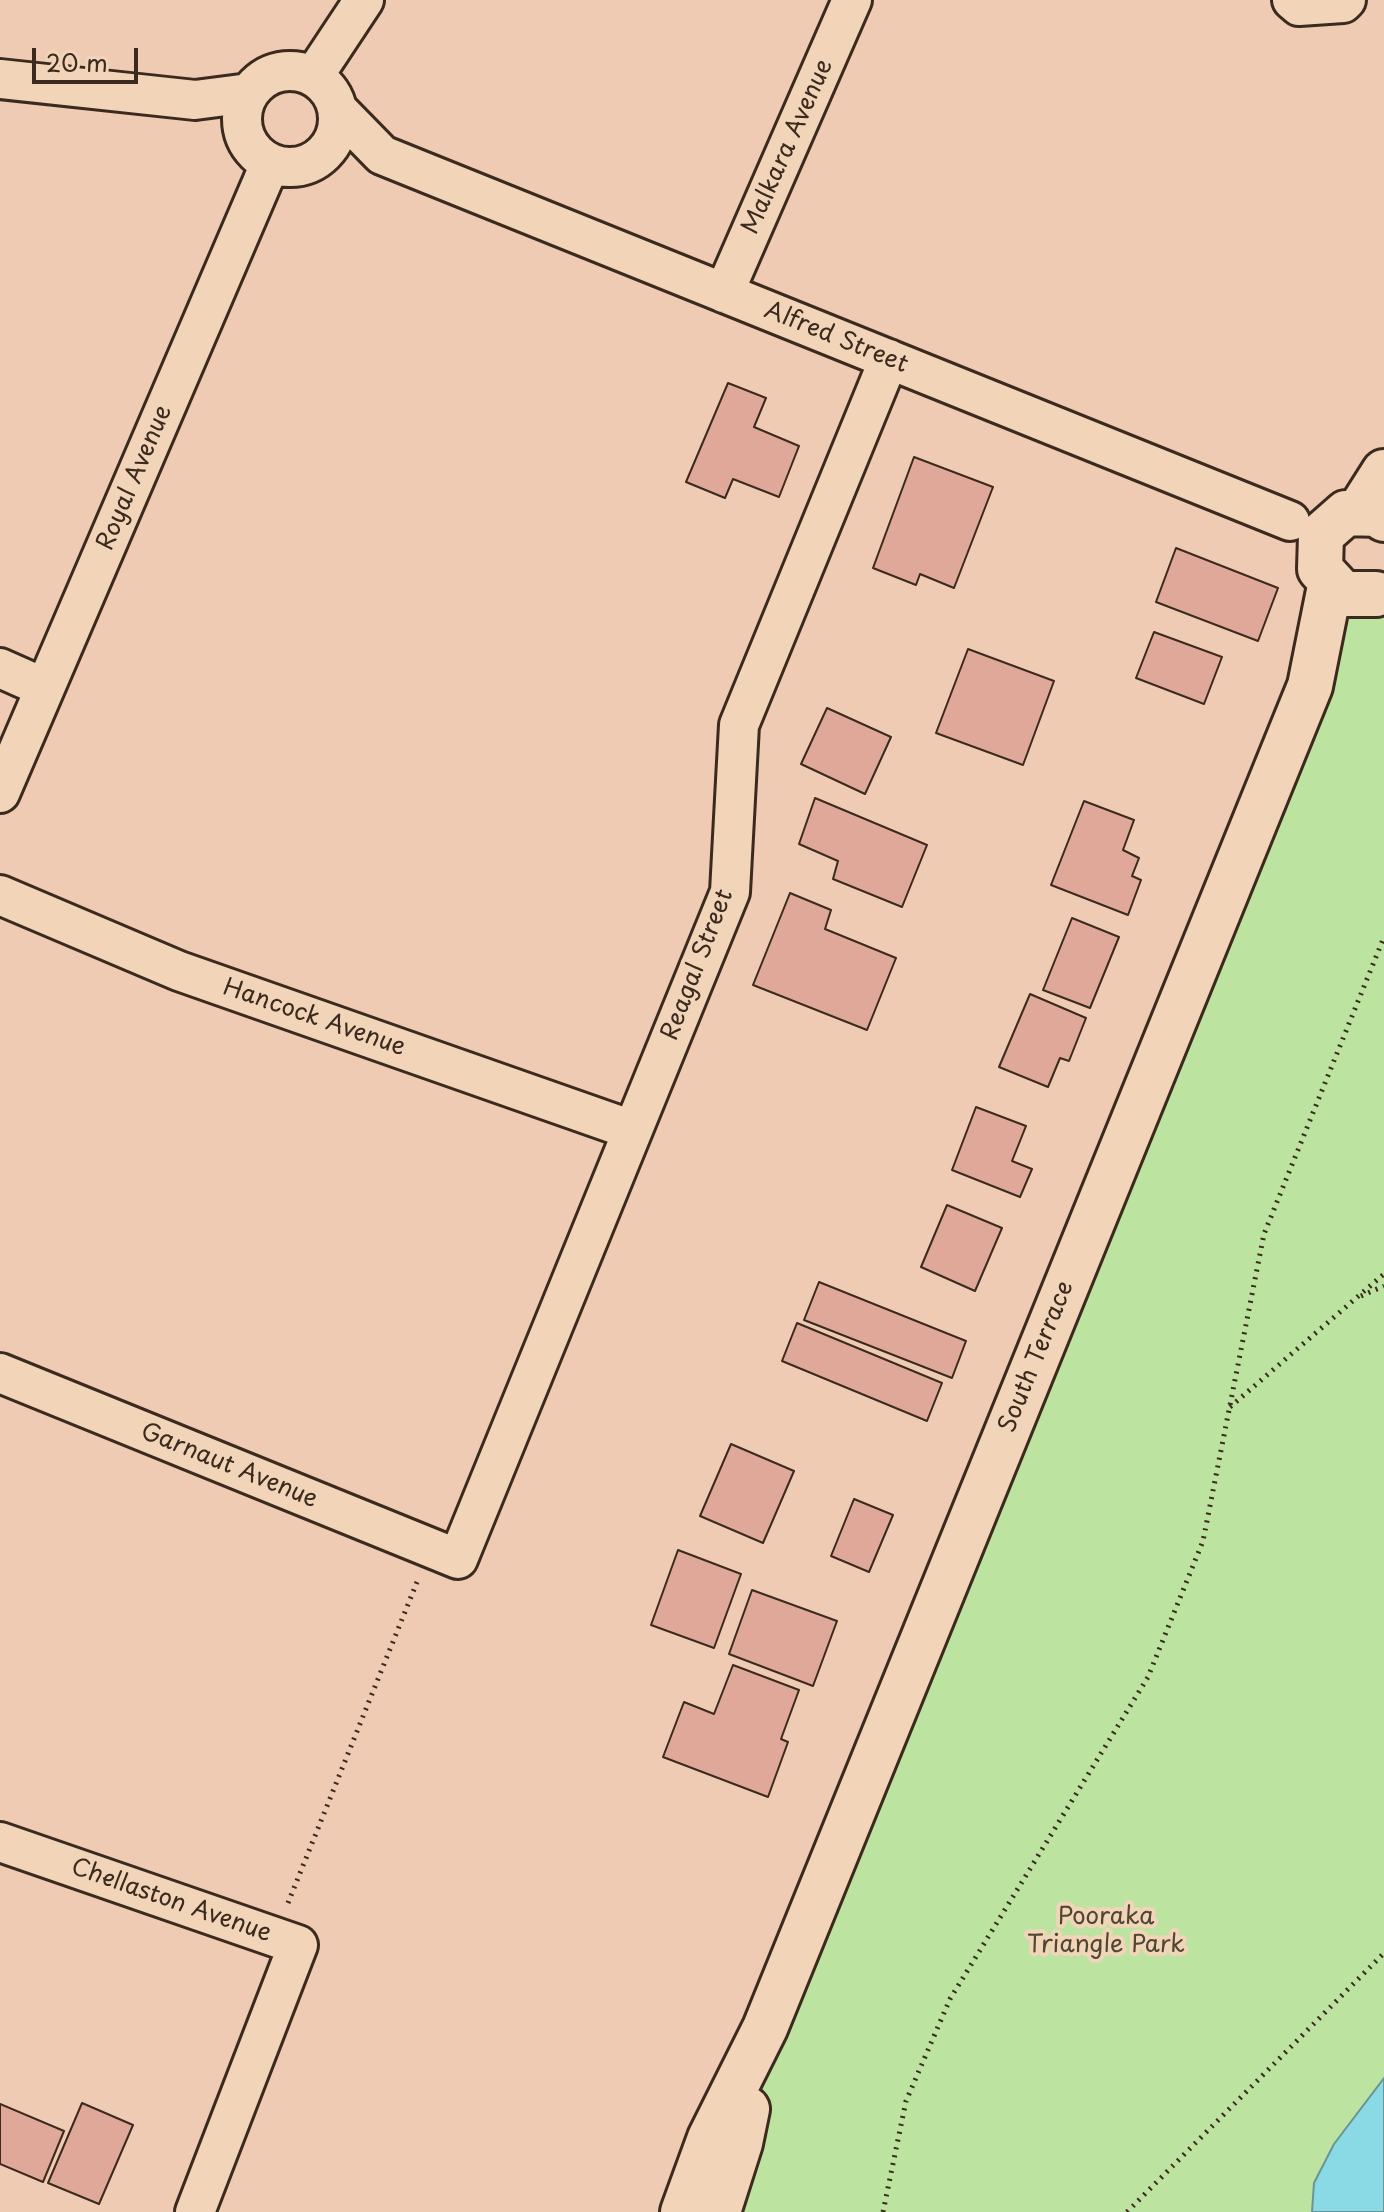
<!DOCTYPE html>
<html>
<head>
<meta charset="utf-8">
<style>
  body { margin:0 }
  #map { position:relative; width:1384px; height:2212px; overflow:hidden; background:#eecbb2; font-family:"Playpen Sans",sans-serif }
  canvas { display:block }
  .scale { position:absolute; left:32px; top:48px; width:106px; height:36px; box-sizing:border-box; border:4px solid #3b2a1e; border-top:0; padding-left:10px; font-size:24px; line-height:28px; white-space:nowrap; color:#3b2a1e; -webkit-text-stroke:6px #f2d4b8; paint-order:stroke }
</style>
</head>
<body>
<div id="map">
<canvas width="1384" height="2212"></canvas>
<div class="scale">20 m</div>
</div>
<script>
const context = document.querySelector('canvas').getContext('2d');
context.lineJoin = 'round';
function fillPath(path, color) { context.fillStyle = color; context.fill(path, 'evenodd'); }
const shape = rows => new Path2D(rows.map(r => 'M' + r).join(''));
function trace(path, color, width, dash) { context.strokeStyle = color; context.lineWidth = width; context.lineCap = dash ? 'butt' : 'round'; context.setLineDash(dash || []); context.stroke(path); }
function label(font, color, halo, rows, align = 'center') {
  context.font = font + ' "Playpen Sans",sans-serif'; context.lineWidth = 8; context.setLineDash([]); context.textBaseline = 'middle'; context.strokeStyle = halo; context.fillStyle = color; for (const [text, x, y, turn = 0] of rows) {
    context.save(); context.translate(x, y); context.rotate((+turn || 0) * Math.PI / 180); context.textAlign = isNaN(turn) ? turn : align; if (halo) context.strokeText(text, 0, 0); context.fillText(text, 0, 0); context.restore();
  }
}
const green = shape([
  [1384,578,1384,2212,717,2212,765,2028,1343,594]
]);
const water = shape([
  [1384,2078,1384,2212,1312,2212,1314,2183,1334,2144,1384,2078]
]);
const building = shape([
  [728,383,766,398,754,427,799,446,779,497,733,479,725,498,686,482,728,383],
  [914,457,993,487,954,588,920,574,916,585,873,568,914,457],
  [1176,548,1278,588,1258,641,1156,602,1176,548],
  [1154,632,1222,657,1204,704,1136,678,1154,632],
  [968,649,1054,681,1023,765,936,733,968,649],
  [827,708,891,737,865,794,801,764,827,708],
  [815,798,927,845,902,907,833,879,838,861,799,844,815,798],
  [1084,801,1134,820,1123,850,1139,858,1132,876,1141,880,1128,915,1051,885,1084,801],
  [790,893,831,910,825,929,896,958,867,1030,753,985,790,893],
  [1072,918,1119,937,1090,1008,1043,990,1072,918],
  [1030,994,1086,1018,1069,1061,1060,1058,1048,1087,999,1067,1030,994],
  [976,1107,1026,1126,1012,1161,1032,1169,1020,1197,952,1170,976,1107],
  [947,1205,1002,1228,975,1291,921,1267,947,1205],
  [819,1282,966,1341,952,1378,804,1320,819,1282],
  [797,1323,942,1383,927,1421,782,1361,797,1323],
  [731,1444,794,1471,763,1543,700,1516,731,1444],
  [854,1499,893,1515,869,1572,831,1556,854,1499],
  [678,1550,741,1574,714,1648,651,1625,678,1550],
  [752,1590,837,1621,813,1686,729,1654,752,1590],
  [733,1665,799,1690,781,1739,788,1742,768,1797,663,1757,684,1702,714,1714,733,1665],
  [82,2103,133,2125,99,2204,48,2183,82,2103],
  [0,2104,64,2131,43,2182,0,2164,0,2104]
]);
const path = shape([
  [1361,1296,1384,1286],
  [1230,1407,1384,1274],
  [288,1903,417,1582],
  [883,2212,906,2101,950,1999,1148,1677,1203,1541,1264,1234,1384,937],
  [1127,2212,1384,1953]
]);
const street = shape([
  [1292,0,1299,6,1343,3,1346,0],
  '242 119a48 48 0 1 1 96 0a48 48 0 1 1-96 0Z',
  [313,77,364,0],
  [0,79,195,100,249,93],
  [337,109,382,155,1290,521],
  [724,293,852,0],
  [0,668,45,688],
  [0,793,270,164],
  [0,895,179,971,632,1130],
  [0,1373,458,1559,730,892,739,725,889,359],
  [0,1842,298,1945,195,2212]
]);
const secondary = shape([
  [1358,513,1384,472],
  [1376,594,1343,594,1320,569,1321,535,1346,513,1379,514,1384,519],
  [683,2212,710,2138,765,2028,1310,686,1331,581],
  [718,2212,740,2143,747,2109]
]);
const streetNames = [
  ["Malkara Avenue",788,147,-66],
  ["Alfred Street",836,338,22],
  ["Royal Avenue",135,478,-67],
  ["Reagal Street",698,965,-69],
  ["Hancock Avenue",314,1018,19],
  ["South Terrace",1037,1357,-68],
  ["Garnaut Avenue",229,1466,22],
  ["Chellaston Avenue",171,1901,19]
];
const parkNames = [
  ["Pooraka",1106,1917],
  ["Triangle Park",1106,1945]
];
fillPath(green, '#bce4a0');
fillPath(water, '#89dae5');
trace(water, '#6a9495', 2);
fillPath(building, '#dfa898');
trace(building, '#3b2a1e', 2);
trace(street, '#3b2a1e', 44);
trace(secondary, '#3b2a1e', 50);
trace(path, '#3b2a1e', 5, [2, 6]);
trace(street, '#f2d4b8', 38);
trace(secondary, '#f2d4b8', 44);
label('24px', '#3b2a1e', '#f2d4b8', streetNames);
label('24px', '#4e4632', '#f2d4b8', parkNames);
</script>
</body>
</html>
